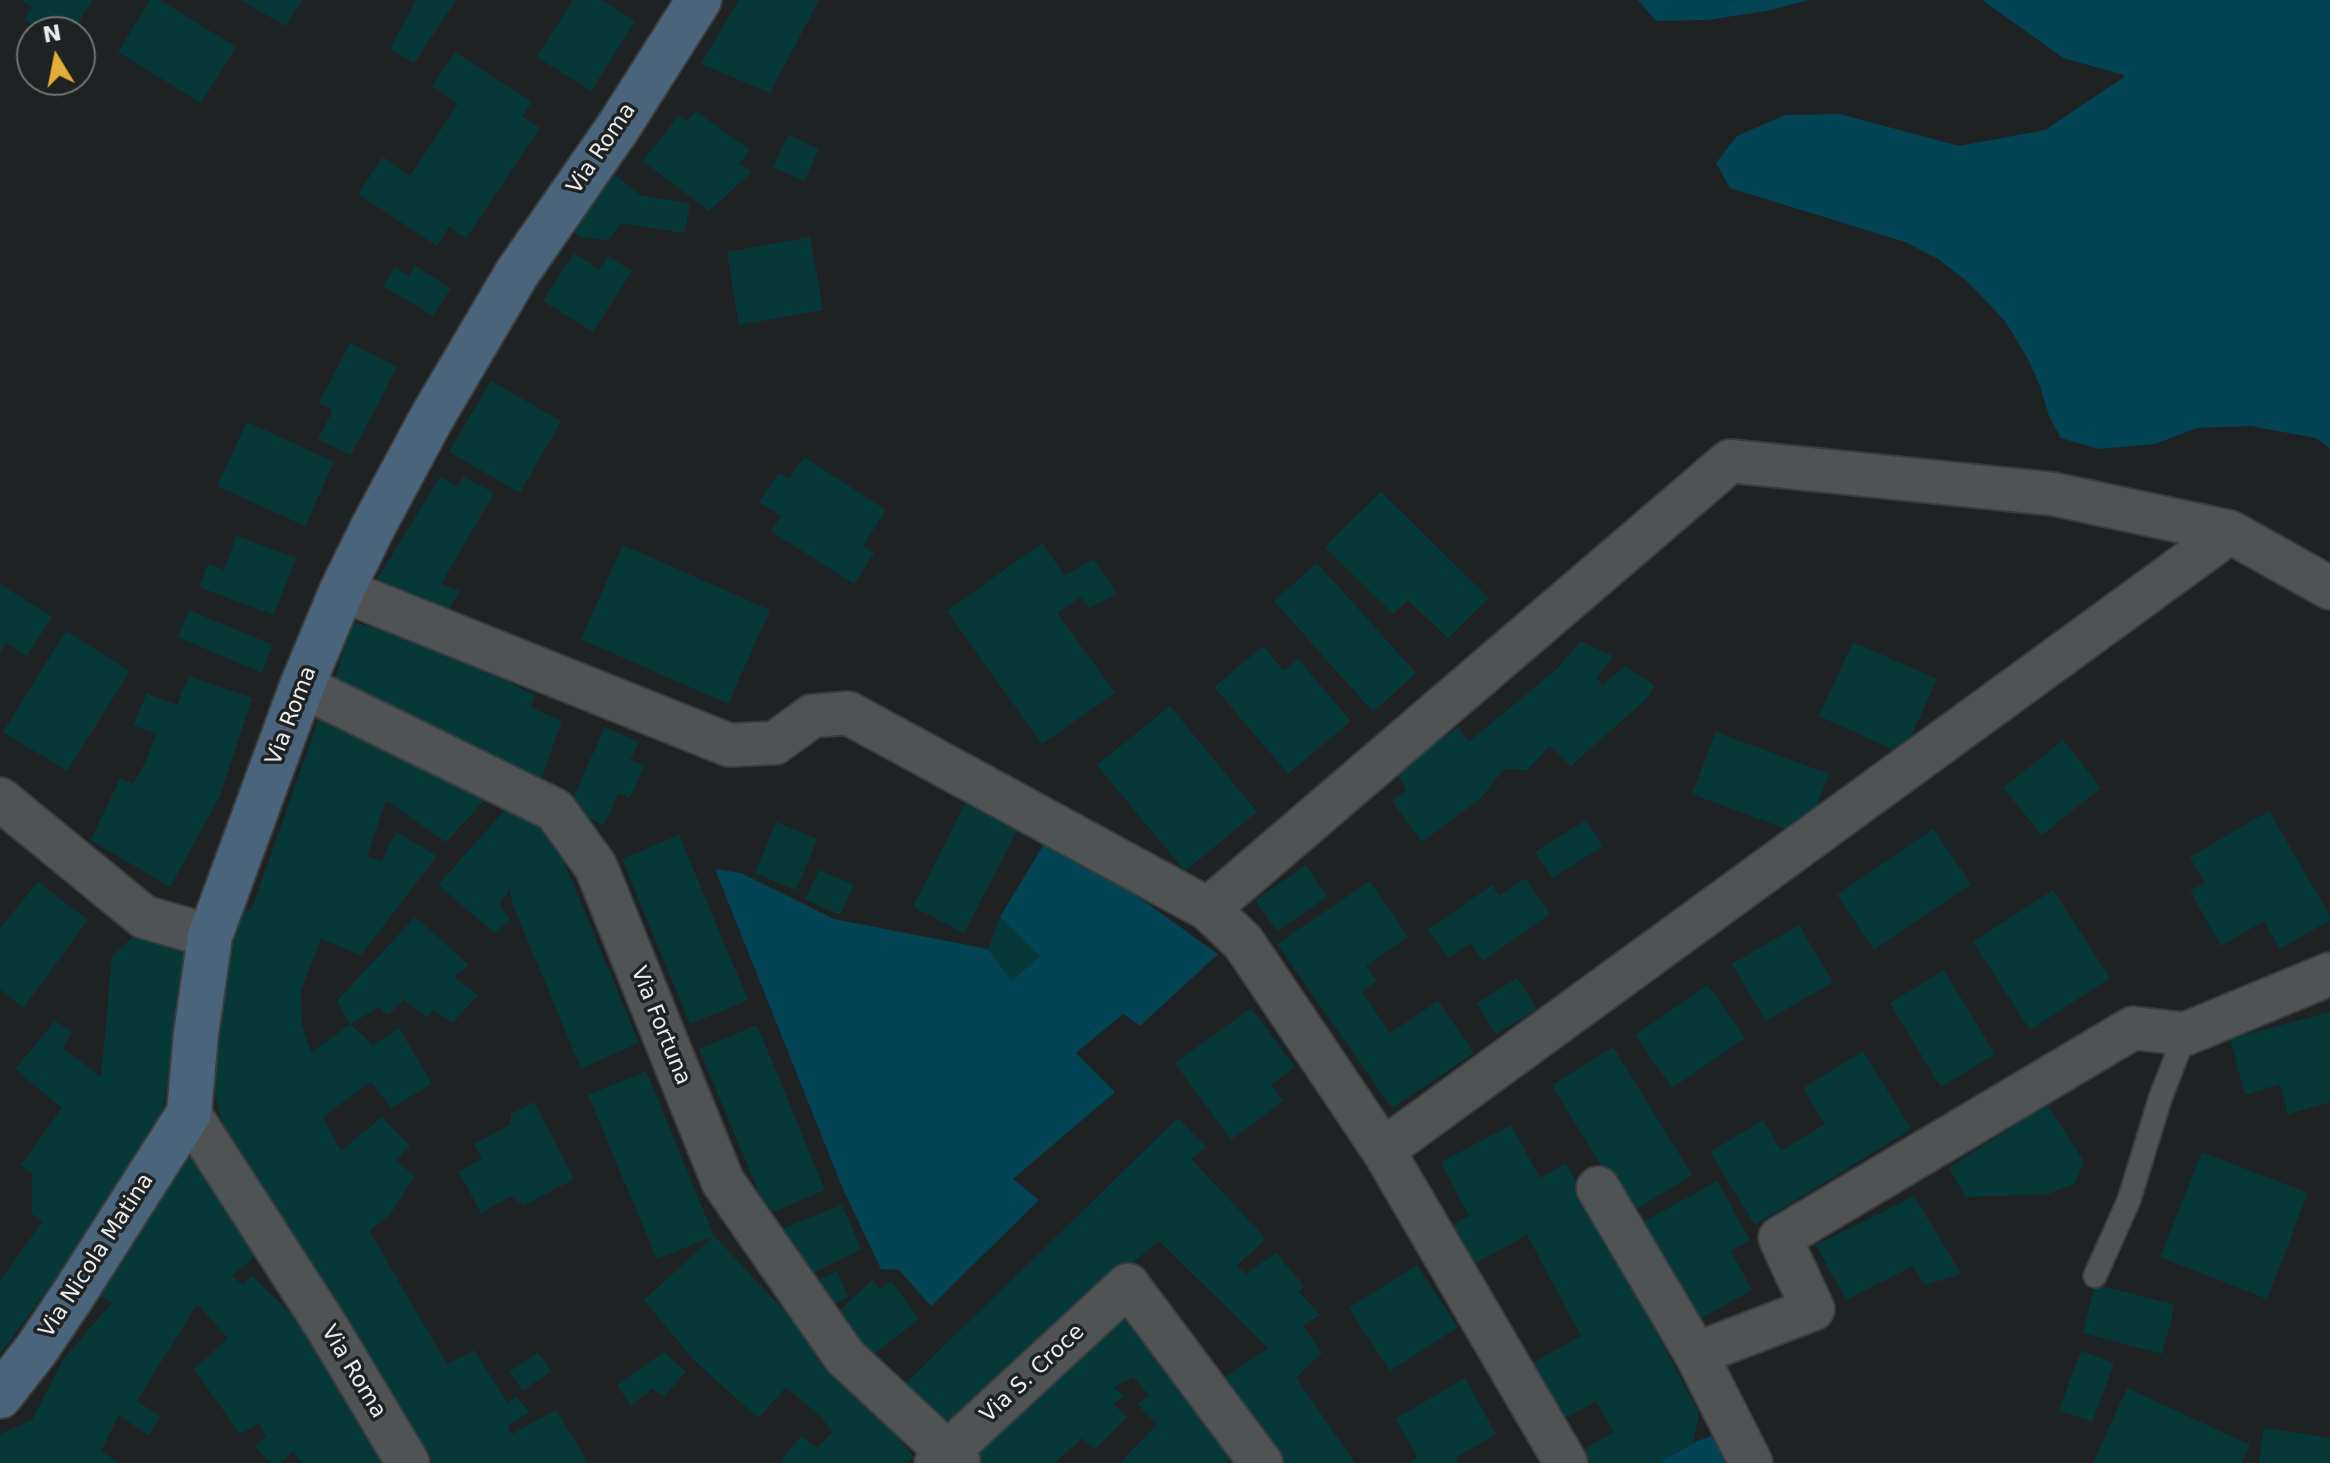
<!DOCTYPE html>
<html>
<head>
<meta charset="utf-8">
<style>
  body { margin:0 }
  #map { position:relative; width:2330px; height:1463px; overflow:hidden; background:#1f2223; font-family:"DejaVu Sans",sans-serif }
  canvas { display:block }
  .north { position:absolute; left:16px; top:16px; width:80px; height:80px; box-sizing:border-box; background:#1f2223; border:2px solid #707273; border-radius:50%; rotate:350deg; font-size:22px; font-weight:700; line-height:32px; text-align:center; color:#e9ebec }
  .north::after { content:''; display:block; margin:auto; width:28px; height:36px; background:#e4ad35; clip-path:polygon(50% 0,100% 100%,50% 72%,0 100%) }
</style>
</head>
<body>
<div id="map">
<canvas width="2330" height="1463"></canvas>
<div class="north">N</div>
</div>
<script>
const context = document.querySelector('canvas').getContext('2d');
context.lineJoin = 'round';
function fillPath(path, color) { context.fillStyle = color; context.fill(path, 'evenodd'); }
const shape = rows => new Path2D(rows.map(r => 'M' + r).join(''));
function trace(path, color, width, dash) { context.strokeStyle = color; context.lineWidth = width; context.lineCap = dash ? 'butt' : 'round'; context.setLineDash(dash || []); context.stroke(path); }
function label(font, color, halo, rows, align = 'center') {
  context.font = font + ' "DejaVu Sans",sans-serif'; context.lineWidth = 7; context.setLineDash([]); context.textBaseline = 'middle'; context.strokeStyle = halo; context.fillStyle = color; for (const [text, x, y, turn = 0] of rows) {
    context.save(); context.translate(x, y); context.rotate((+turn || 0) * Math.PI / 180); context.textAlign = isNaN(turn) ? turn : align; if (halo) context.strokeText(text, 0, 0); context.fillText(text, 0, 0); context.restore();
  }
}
const green = shape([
  [1638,0,1809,0,1766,11,1707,20,1656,21],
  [1982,0,2330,0,2330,448,2316,438,2250,426,2197,428,2155,444,2098,449,2061,438,2049,416,2040,386,2028,359,2005,321,1968,282,1938,259,1905,242,1730,188,1716,163,1737,136,1785,115,1840,114,1959,146,2045,130,2124,77,2124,75,2063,58],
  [1050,834,1218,954,1140,1026,1123,1014,1076,1053,1115,1092,1013,1179,1039,1200,931,1306,899,1270,881,1269,843,1189,715,869,741,873,834,919,988,949,1012,980,1040,956,1000,917],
  [1713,1435,1730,1463,1659,1463,1693,1443]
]);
const building = shape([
  [21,0,93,0,72,32,44,32,24,19,32,8],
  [150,0,160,0,236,47,201,103,118,52],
  [241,0,302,0,285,26],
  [416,0,456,0,414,63,390,49],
  [573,0,602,0,635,21,591,91,537,57],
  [739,0,819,0,770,93,701,64],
  [455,52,532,102,522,116,540,128,466,238,449,227,437,246,358,194,383,157,410,176,458,104,432,86],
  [696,111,750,150,739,164,752,172,709,211,643,161,679,115,687,121],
  [788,135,819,149,804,181,773,167],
  [610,171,642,196,690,203,685,233,621,223,608,240,580,237,567,227],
  [810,237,823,310,739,325,727,252],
  [574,253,599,269,608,256,632,271,593,332,543,301],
  [415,266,451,288,433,316,383,286,395,267,409,276],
  [350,343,397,367,351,455,318,439,333,410,319,403],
  [491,381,561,421,520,493,449,452],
  [247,422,334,462,305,526,217,486],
  [804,457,886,510,863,546,874,553,854,584,771,531,781,516,759,502,779,473,789,479],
  [440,477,458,486,463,477,494,493,441,584,459,591,443,621,373,586],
  [1381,492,1489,598,1448,638,1408,600,1393,614,1325,547],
  [237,536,296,558,274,615,199,587,208,564,224,570],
  [1042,543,1065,576,1094,559,1117,594,1090,608,1080,597,1057,613,1115,693,1042,744,947,611],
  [623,545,770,610,728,704,581,639],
  [1317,563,1416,673,1373,712,1274,601],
  [0,584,52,617,27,656,6,643,0,652],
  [189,610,273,645,262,673,178,637],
  [352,622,442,646,535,696,530,707,562,721,540,782,410,714,334,683],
  [66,631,130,671,67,771,3,732],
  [1580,641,1613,656,1597,677,1602,685,1626,666,1655,686,1647,698,1571,766,1550,746,1527,770,1504,769,1481,798,1422,842,1392,801,1406,790,1396,772,1458,727,1469,742,1559,667],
  [1853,642,1937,679,1903,754,1819,716],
  [1263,646,1284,671,1298,659,1351,721,1288,774,1214,687],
  [189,676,252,698,220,796,170,887,91,840,120,778,133,784,147,759,156,734,133,725,147,693,177,705],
  [1170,706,1257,812,1185,871,1097,765],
  [322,710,489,795,446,842,386,800,367,856,382,861,396,832,437,856,361,955,321,939,301,990,302,1025,311,1053,350,1024,337,1001,415,917,469,965,454,977,479,995,452,1023,434,1010,427,1018,404,1000,388,1015,379,1007,350,1024,373,1045,399,1028,432,1084,391,1108,371,1082,323,1117,341,1151,382,1117,410,1146,396,1160,414,1176,390,1215,369,1231,447,1364,474,1350,507,1402,516,1397,530,1412,507,1426,512,1434,556,1410,588,1463,433,1463,225,1134,215,1095,212,1059,216,998,244,909,251,911],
  [605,727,639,742,630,760,644,766,630,798,618,793,604,825,568,809],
  [1716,732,1829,774,1805,836,1692,794],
  [2063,740,2101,788,2042,835,2003,788],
  [968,798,1020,825,964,933,913,907],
  [512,802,552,833,639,1043,581,1068,512,903,510,889,499,904,510,920,495,933,438,885],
  [2269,811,2330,916,2330,920,2280,949,2264,921,2221,946,2190,891,2205,883,2190,857],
  [1586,820,1603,846,1553,878,1535,852],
  [776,822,817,839,796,890,755,873],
  [1933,829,1971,884,1874,950,1837,895],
  [679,835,748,1000,690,1024,622,859],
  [1306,865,1327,897,1277,931,1255,900],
  [819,870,854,885,840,915,805,899],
  [1525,878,1550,914,1483,961,1470,943,1448,958,1428,930,1492,885,1499,896],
  [1370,881,1408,937,1366,966,1377,981,1362,992,1390,1033,1438,1001,1474,1053,1392,1108,1277,944],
  [38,882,88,920,23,1008,0,989,0,928],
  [2053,890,2110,978,2030,1030,1973,942],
  [1000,917,1040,956,1012,981,988,949],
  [1799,925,1833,982,1766,1021,1732,964],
  [135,935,189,950,160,1127,126,1182,0,1354,0,1281,43,1221,32,1214,32,1173,21,1165,62,1108,15,1069,55,1021,72,1032,63,1048,101,1077,112,956],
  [1944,970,1995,1054,1941,1087,1890,1003],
  [1517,978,1537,1009,1496,1034,1477,1003],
  [1708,985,1745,1038,1672,1088,1635,1035],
  [1251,1008,1295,1067,1271,1085,1283,1101,1231,1140,1175,1063],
  [2330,1012,2330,1102,2288,1114,2280,1084,2245,1095,2230,1039],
  [757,1025,825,1190,768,1214,699,1049],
  [1613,1047,1692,1175,1630,1213,1552,1085],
  [1863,1051,1911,1129,1755,1225,1710,1152,1763,1120,1781,1151,1825,1124,1803,1088],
  [646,1071,714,1236,856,1386,914,1457,906,1463,779,1463,801,1436,817,1448,833,1432,820,1416,786,1387,758,1418,693,1359,644,1300,714,1236,657,1259,588,1095],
  [534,1102,574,1179,523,1206,512,1196,481,1213,459,1172,482,1159,474,1144,510,1125,511,1114],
  [2047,1104,2084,1162,2075,1183,2048,1194,1966,1197,1949,1168],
  [1178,1118,1206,1147,1191,1159,1266,1239,1236,1266,1246,1274,1276,1253,1304,1286,1299,1292,1320,1315,1303,1326,1322,1353,1296,1378,1355,1463,1275,1463,1218,1382,1268,1348,1159,1241,1038,1340,942,1433,901,1388],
  [1511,1125,1540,1178,1566,1163,1699,1413,1693,1443,1659,1463,1590,1463,1582,1450,1614,1432,1596,1401,1560,1421,1529,1365,1581,1336,1527,1235,1474,1264,1453,1225,1469,1216,1441,1162],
  [182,1147,262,1251,232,1275,242,1285,252,1276,297,1319,390,1463,301,1463,293,1451,282,1463,270,1463,255,1446,266,1437,259,1423,240,1434,194,1369,228,1338,197,1304,137,1401,161,1417,148,1435,119,1415,101,1451,119,1463,0,1463,0,1434,32,1420,64,1358,112,1303,96,1293],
  [2202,1152,2308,1193,2267,1299,2160,1257],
  [1717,1181,1750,1240,1731,1251,1752,1290,1693,1323,1638,1225],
  [1914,1196,1961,1274,1925,1285,1913,1266,1846,1300,1816,1245],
  [842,1205,861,1249,805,1277,776,1231],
  [1417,1265,1458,1327,1390,1371,1349,1308],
  [837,1271,848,1297,823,1310,808,1284],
  [873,1280,879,1290,891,1281,919,1319,865,1361,828,1321],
  [2095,1284,2175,1305,2162,1354,2083,1333],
  [1131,1310,1236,1452,1226,1463,1120,1463,1157,1424,1137,1404,1149,1395,1133,1377,1114,1387,1124,1396,1113,1404,1127,1417,1095,1449,1082,1438,1055,1463,979,1463,964,1450],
  [2081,1351,2114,1363,2092,1422,2059,1410],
  [664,1352,686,1372,664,1396,652,1389,631,1406,617,1385],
  [538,1353,551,1371,523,1391,509,1372],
  [1465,1378,1496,1434,1455,1458,1458,1463,1408,1463,1418,1457,1395,1419],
  [2127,1388,2250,1445,2242,1463,2093,1463],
  [2264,1428,2330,1438,2330,1463,2259,1463]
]);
const lane = shape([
  [2095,1276,2129,1200,2160,1099,2185,1034]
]);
const street = shape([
  [342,590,729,745,775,743,812,716,848,713,1208,909,1243,942,1383,1150,1566,1463],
  [302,686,555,810,596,867,723,1182,845,1357,959,1463],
  [0,799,144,917,210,936],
  [1208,909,1730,461,2053,494,2230,532,2330,588],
  [189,1113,328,1329,408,1463],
  [1383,1150,2230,532],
  [1598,1188,1696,1354],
  [936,1463,1128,1285,1261,1463],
  [1751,1463,1696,1354,1813,1309,1780,1238,2133,1028,2185,1034,2330,974]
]);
const secondary = shape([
  [0,1396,36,1350,73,1295,189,1113,196,1034,210,936,302,686,342,590,374,525,431,419,517,273,619,126,699,0]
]);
const streetNames = [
  ["Via Roma",602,149,-56],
  ["Via Roma",292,716,-69],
  ["Via Fortuna",660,1026,68],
  ["Via Nicola Matina",97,1256,-57],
  ["Via Roma",353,1372,59],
  ["Via S. Croce",1033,1374,-43]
];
fillPath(green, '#024354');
fillPath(building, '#073838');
trace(lane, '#3a3d3e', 26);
trace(street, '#3a3d3e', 46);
trace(secondary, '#3a3d3e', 48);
trace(lane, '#4f5354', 22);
trace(street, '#4f5354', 42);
trace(secondary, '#4a647c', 44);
label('22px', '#e9ebec', '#1f2223', streetNames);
</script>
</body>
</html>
